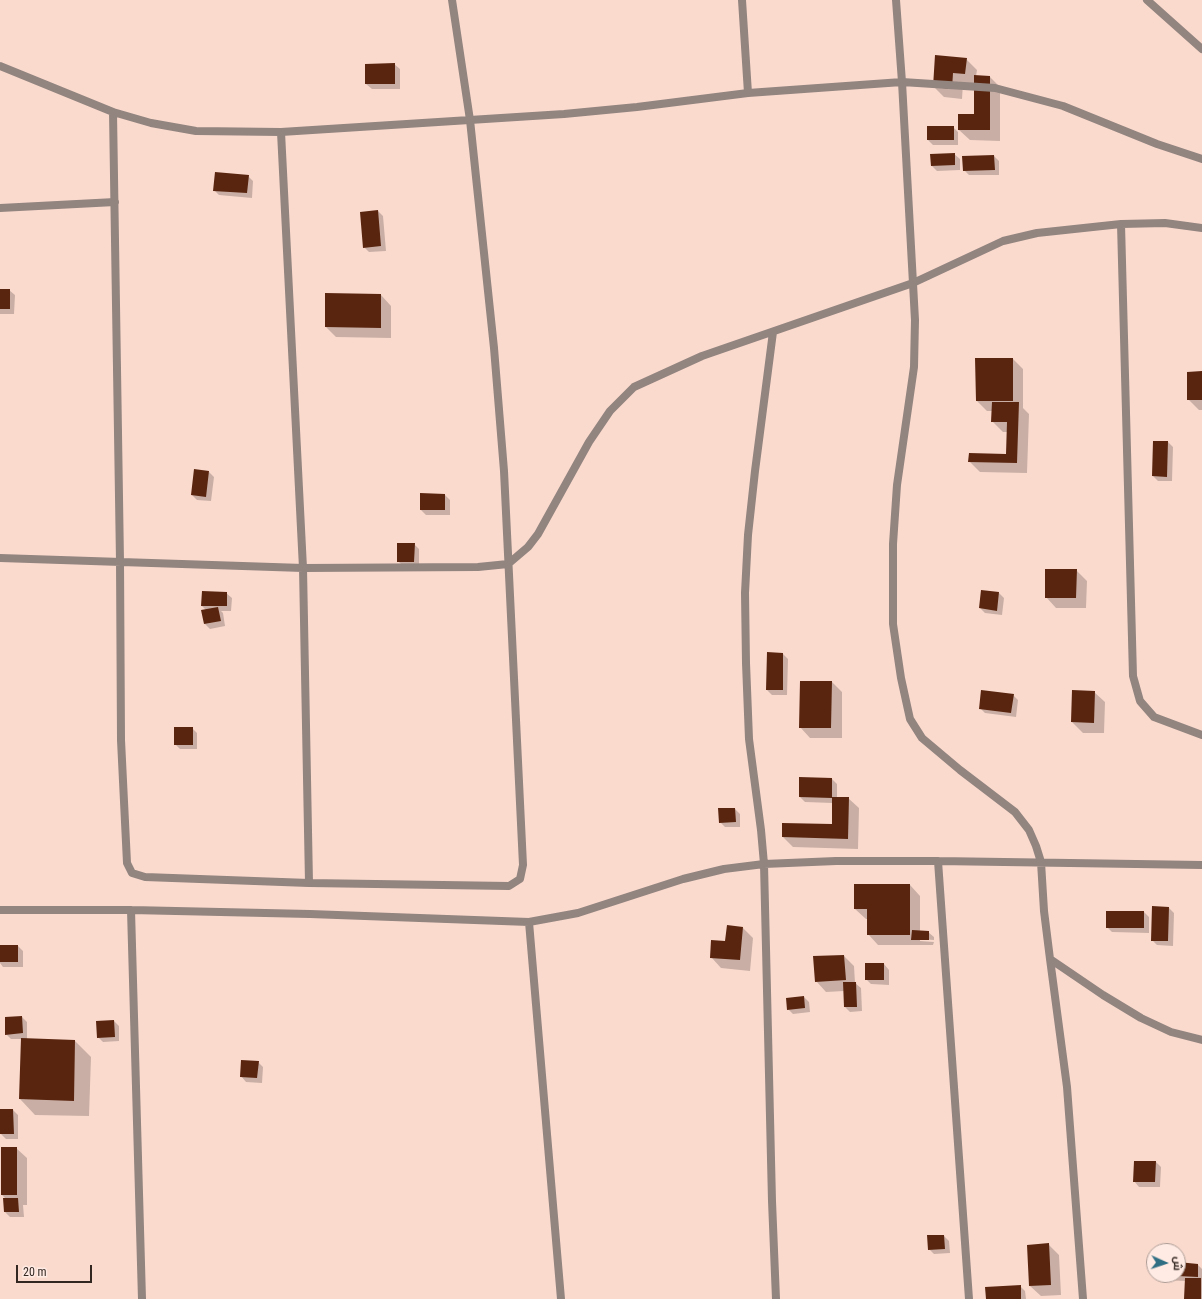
<!DOCTYPE html>
<html>
<head>
<meta charset="utf-8">
<style>
  body { margin:0 }
  #map { position:relative; width:1202px; height:1299px; overflow:hidden; background:#fbdace; font-family:"Roboto Condensed",Cairo,sans-serif }
  canvas { display:block }
  .north { position:absolute; left:1146px; top:1243px; width:40px; height:40px; box-sizing:border-box; background:#ffebe3; border:1px solid #ad9d96; border-radius:50%; rotate:93deg; font-size:11px; font-weight:700; line-height:16px; text-align:center; color:#332722 }
  .north::after { content:''; display:block; margin:auto; width:14px; height:18px; background:#306e84; clip-path:polygon(50% 0,100% 100%,50% 72%,0 100%) }
  .scale { position:absolute; left:16px; top:1265px; width:76px; height:18px; box-sizing:border-box; border:2px solid #332722; border-top:0; padding-left:5px; font-size:12px; line-height:14px; white-space:nowrap; color:#332722; -webkit-text-stroke:3px #ffebe3; paint-order:stroke }
</style>
</head>
<body>
<div id="map">
<canvas width="1202" height="1299"></canvas>
<div class="north">ش</div>
<div class="scale">20 m</div>
</div>
<script>
const context = document.querySelector('canvas').getContext('2d');
context.lineJoin = 'round';
function fillPath(path, color) { context.fillStyle = color; context.fill(path, 'evenodd'); }
const shape = rows => new Path2D(rows.map(r => 'M' + r).join(''));
function trace(path, color, width, dash) { context.strokeStyle = color; context.lineWidth = width; context.lineCap = dash ? 'butt' : 'round'; context.setLineDash(dash || []); context.stroke(path); }
const shadow = shape([
  [966,59,977,70,976,76,990,77,1000,87,1000,141,970,140,959,130,975,115,975,84,963,83,962,99,944,97,934,87],
  [394,64,400,69,400,89,372,89,366,84],
  [953,127,958,132,958,145,933,145,928,140],
  [954,154,960,159,960,170,937,171,932,166],
  [994,156,999,161,999,175,969,175,964,170],
  [248,176,253,181,252,198,219,195,214,190],
  [378,211,383,216,386,251,369,252,364,247],
  [0,290,9,290,15,295,14,314,0,314],
  [381,295,391,306,391,338,336,337,326,327],
  [1013,359,1023,369,1023,408,1029,414,1027,473,980,472,969,461,1007,455,1007,432,1003,432,992,421,993,411,987,411,977,401],
  [1202,372,1202,410,1199,410,1188,399],
  [1154,442,1168,442,1173,447,1172,481,1158,481,1153,476],
  [209,472,214,477,211,501,197,500,192,495],
  [421,494,445,495,450,500,450,515,426,515,421,510],
  [414,544,419,549,419,567,403,566,398,561],
  [1076,570,1087,581,1086,608,1056,608,1046,597],
  [982,591,999,593,1004,598,1002,615,985,613,980,608],
  [226,593,232,598,231,611,221,611,223,613,225,626,210,629,205,624,206,610,202,606],
  [783,654,788,659,787,695,772,695,767,690],
  [832,682,842,692,842,738,810,738,800,727],
  [1094,692,1105,702,1104,733,1083,733,1072,722],
  [1013,695,1018,700,1016,717,985,713,980,708],
  [192,728,197,733,197,749,180,749,175,744],
  [800,778,832,779,837,784,837,798,848,798,859,808,858,849,793,847,783,837,833,825,833,803,805,802,800,797],
  [735,809,740,814,740,827,725,827,720,822],
  [910,885,920,896,920,931,928,932,934,937,934,940,920,939,920,941,934,942,933,945,878,945,868,934,868,919,866,919,855,909],
  [1169,908,1174,913,1173,946,1157,945,1152,940],
  [1144,912,1149,917,1149,933,1112,932,1107,927],
  [743,928,753,938,750,971,721,968,711,957],
  [0,946,18,946,23,951,23,967,3,967,0,963],
  [844,956,854,966,855,983,861,988,862,1011,850,1012,845,1007,844,991,826,992,816,981],
  [866,964,884,964,889,970,889,985,871,984,866,979],
  [804,997,809,1002,810,1012,793,1014,788,1009],
  [22,1017,27,1022,27,1040,75,1041,91,1057,89,1116,35,1115,20,1099,22,1039,11,1039,6,1034],
  [114,1021,119,1026,119,1041,103,1042,98,1037],
  [258,1062,263,1067,262,1083,246,1082,241,1076],
  [0,1110,13,1110,18,1115,18,1139,6,1139,1,1134],
  [16,1148,27,1158,27,1205,23,1205,24,1217,10,1217,5,1212,6,1199,2,1195],
  [1156,1162,1161,1167,1160,1187,1139,1187,1134,1181],
  [944,1236,949,1241,950,1253,934,1254,929,1249],
  [1048,1244,1059,1255,1061,1295,1041,1296,1030,1286],
  [1178,1263,1198,1265,1202,1269,1202,1299,1185,1299,1186,1281,1163,1280,1159,1275,1178,1275],
  [1020,1286,1025,1291,1026,1299,987,1299]
]);
const building = shape([
  [935,55,967,58,965,74,953,73,952,89,933,87],
  [395,63,395,84,365,84,365,64],
  [974,75,990,76,990,130,958,130,958,114,974,114],
  [927,126,954,126,954,140,927,140],
  [955,153,955,165,931,166,930,154],
  [994,155,995,170,963,171,962,156],
  [215,172,249,175,247,193,213,191],
  [378,210,381,246,363,248,360,212],
  [0,289,10,289,10,309,0,309],
  [325,293,381,294,381,328,325,327],
  [975,358,1013,358,1013,401,976,401],
  [1202,371,1202,400,1187,400,1187,372],
  [992,402,1019,402,1017,463,968,462,969,453,1006,454,1007,422,991,422],
  [1153,441,1168,441,1167,477,1152,476],
  [194,469,209,471,206,497,191,495],
  [420,493,445,494,445,510,420,510],
  [397,543,415,543,414,562,397,562],
  [1045,569,1077,569,1076,598,1045,598],
  [981,590,999,592,997,611,979,608],
  [202,591,227,592,227,606,201,606],
  [218,607,221,621,204,624,201,610],
  [767,652,783,653,783,690,766,690],
  [800,681,832,681,831,728,799,728],
  [981,690,1014,694,1011,713,979,709],
  [1072,690,1095,691,1094,723,1071,722],
  [174,727,193,727,193,745,174,745],
  [799,777,832,778,832,798,799,797],
  [832,797,849,797,848,839,782,837,782,823,832,824],
  [718,808,735,808,736,822,719,823],
  [854,884,910,884,910,935,867,935,867,909,854,909],
  [1152,906,1169,907,1168,941,1151,941],
  [1106,911,1144,911,1144,928,1106,928],
  [727,925,743,927,740,960,710,958,711,940,725,941],
  [912,930,929,931,929,940,911,940],
  [0,945,18,945,18,962,0,962],
  [844,955,846,980,815,982,813,956],
  [865,963,884,963,884,980,865,980],
  [843,982,856,982,857,1007,844,1007],
  [804,996,805,1008,787,1010,786,998],
  [22,1016,23,1033,5,1035,5,1017],
  [114,1020,115,1037,97,1038,96,1021],
  [21,1038,75,1040,74,1101,19,1099],
  [241,1060,259,1061,257,1078,240,1077],
  [0,1109,13,1109,14,1134,0,1134],
  [1,1147,17,1147,17,1195,1,1195],
  [1134,1161,1156,1161,1155,1182,1133,1182],
  [3,1198,18,1198,19,1212,4,1212],
  [927,1235,944,1235,945,1249,928,1250],
  [1049,1243,1051,1285,1029,1286,1027,1245],
  [1178,1262,1198,1264,1198,1277,1178,1276],
  [1185,1278,1201,1278,1201,1299,1184,1299],
  [1021,1285,1021,1299,986,1299,985,1287]
]);
const street = shape([
  [742,0,748,93],
  [896,0,902,82,915,320,914,367,897,485,893,544,893,624,901,678,910,719,922,738,960,770,1015,812,1029,830,1036,846,1041,862,1044,911,1050,959,1103,995,1141,1018,1171,1032,1202,1040],
  [1147,0,1202,49],
  [0,66,113,112,151,123,196,131,281,132,564,114,637,107,748,93,902,82,995,88,1063,106,1157,144,1202,159],
  [113,112,120,561,121,740,127,863,132,873,145,877,309,883,509,886,520,879,523,865,504,471,494,348,470,120,452,0],
  [281,132,303,568,309,883],
  [0,208,115,202],
  [1121,224,1133,676,1140,701,1154,717,1202,735],
  [773,332,755,471,748,535,745,593,746,663,749,739,761,830,764,864,772,1201,776,1299],
  [0,558,303,568,478,567,508,564,528,547,538,534,589,442,610,411,634,387,702,356,913,283,1003,241,1037,233,1121,224,1165,223,1202,228],
  [938,861,969,1299],
  [0,910,131,910,310,914,529,922,578,913,683,879,724,869,764,864,836,861,938,861,1202,865],
  [131,910,142,1299],
  [529,922,561,1299],
  [1050,959,1067,1087,1083,1299]
]);
fillPath(shadow, '#0003');
fillPath(building, '#59250f');
trace(street, '#92847f', 8);
</script>
</body>
</html>
